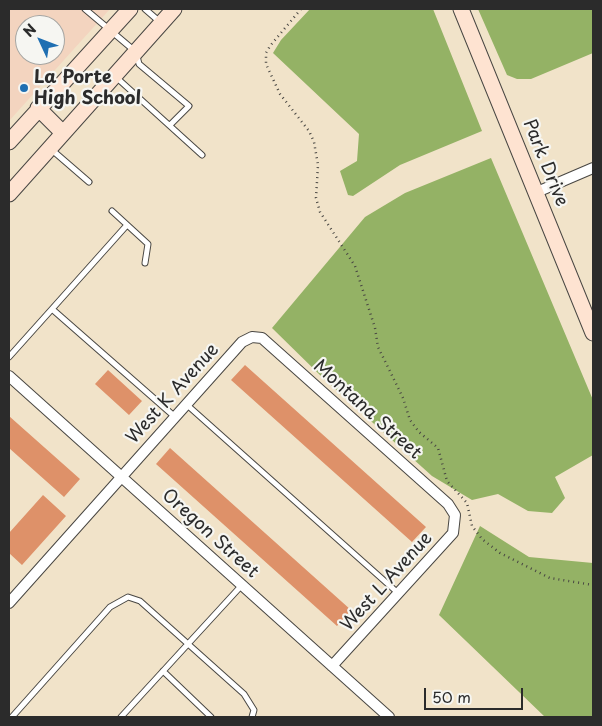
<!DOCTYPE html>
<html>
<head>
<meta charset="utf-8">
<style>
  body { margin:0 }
  #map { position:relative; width:602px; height:726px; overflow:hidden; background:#f1e3c9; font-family:"Playpen Sans",sans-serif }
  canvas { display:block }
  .frame { position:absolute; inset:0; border:10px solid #2b2b2b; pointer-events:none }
  .north { position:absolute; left:15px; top:15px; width:50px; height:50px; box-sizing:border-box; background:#f6f6f2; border:1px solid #a5a5a2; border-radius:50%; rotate:313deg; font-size:14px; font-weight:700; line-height:20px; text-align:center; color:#2b2b2b }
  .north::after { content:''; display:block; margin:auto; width:18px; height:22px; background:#1f6fb2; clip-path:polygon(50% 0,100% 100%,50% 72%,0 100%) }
  .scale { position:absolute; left:424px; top:688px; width:99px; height:22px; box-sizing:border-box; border:2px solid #2b2b2b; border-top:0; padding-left:6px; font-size:15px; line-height:18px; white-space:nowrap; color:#2b2b2b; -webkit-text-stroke:4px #f6f6f2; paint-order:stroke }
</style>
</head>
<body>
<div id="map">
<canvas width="602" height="726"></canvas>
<div class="frame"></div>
<div class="north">N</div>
<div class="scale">50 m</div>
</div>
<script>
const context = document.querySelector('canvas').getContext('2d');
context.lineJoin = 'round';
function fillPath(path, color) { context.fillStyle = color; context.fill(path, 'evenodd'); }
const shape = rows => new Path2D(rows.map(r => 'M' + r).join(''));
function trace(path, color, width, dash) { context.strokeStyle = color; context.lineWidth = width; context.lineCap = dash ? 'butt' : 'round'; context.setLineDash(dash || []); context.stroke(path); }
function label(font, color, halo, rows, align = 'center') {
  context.font = font + ' "Playpen Sans",sans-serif'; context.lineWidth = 4.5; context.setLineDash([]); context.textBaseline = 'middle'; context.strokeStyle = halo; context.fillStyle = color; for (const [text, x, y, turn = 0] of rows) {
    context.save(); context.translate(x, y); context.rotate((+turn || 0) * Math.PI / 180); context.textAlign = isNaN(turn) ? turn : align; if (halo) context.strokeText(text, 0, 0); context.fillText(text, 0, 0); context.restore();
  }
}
const built = shape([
  [9,9,110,9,9,121],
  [25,25,55,25,55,55,25,55]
]);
const forest = shape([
  [310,9,433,9,482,131,400,165,353,196,348,195,340,171,357,161,359,134,273,53,281,40],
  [478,9,593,9,593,53,531,79,517,79,507,75],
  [491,158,593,400,593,455,555,477,565,498,552,513,528,511,498,494,472,500,432,476,323,378,272,328,365,217,405,193],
  [480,526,529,557,593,563,593,717,545,717,439,615]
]);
const building = shape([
  [245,365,426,527,412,542,231,380],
  [108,370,142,401,129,415,95,384],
  [9,416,80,479,64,497,9,448],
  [170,448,351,610,337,626,156,464],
  [43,495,66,516,22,565,9,553,9,533]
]);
const path = shape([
  [301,9,270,46,266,53,266,64,280,94,309,131,314,142,318,165,316,198,320,212,355,266,375,328,378,347,403,398,410,420,419,432,438,448,447,481,467,503,472,526,482,539,500,553,550,578,593,585]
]);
const lane = shape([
  [85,9,136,52,139,64,189,106,170,125],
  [145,9,160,22],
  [117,78,202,155],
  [52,150,89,182],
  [112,211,148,244,145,263],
  [52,309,127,225],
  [9,357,52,309,174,416],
  [186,404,398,593],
  [163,671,211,717],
  [12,717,110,607,128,597,140,601,244,694,254,710,252,717],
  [121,717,242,585]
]);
const street = shape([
  [537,192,593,168],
  [9,376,389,717],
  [9,603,242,342,252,337,262,338,448,504,455,515,453,533,332,666]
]);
const secondary = shape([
  [461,9,593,333],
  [38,108,63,133],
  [9,142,130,9],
  [9,194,174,9]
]);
const markers = [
  [24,88,5,"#1f6fb2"]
];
const poiNames = [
  ["La Porte",34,78],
  ["High School",34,99]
];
const streetNames = [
  ["Park Drive",545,163,68],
  ["West K Avenue",173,394,-48],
  ["Montana Street",367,410,42],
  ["Oregon Street",210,534,42],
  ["West L Avenue",387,582,-48]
];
fillPath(built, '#f3d4bf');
fillPath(forest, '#94b265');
fillPath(building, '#de9169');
trace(lane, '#494743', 7);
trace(street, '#494743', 12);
trace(secondary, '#494743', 17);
trace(path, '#494743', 2.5, [1, 4]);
trace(lane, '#fff', 5);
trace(street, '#fff', 10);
trace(secondary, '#fee3d1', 15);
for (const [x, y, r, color] of markers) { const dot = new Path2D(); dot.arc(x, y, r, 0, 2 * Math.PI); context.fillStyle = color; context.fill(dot); trace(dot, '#f6f6f2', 2); }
label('bold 18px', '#2b2b2b', '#f6f6f2', poiNames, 'left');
label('18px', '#2b2b2b', '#f6f6f2', streetNames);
</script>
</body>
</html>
